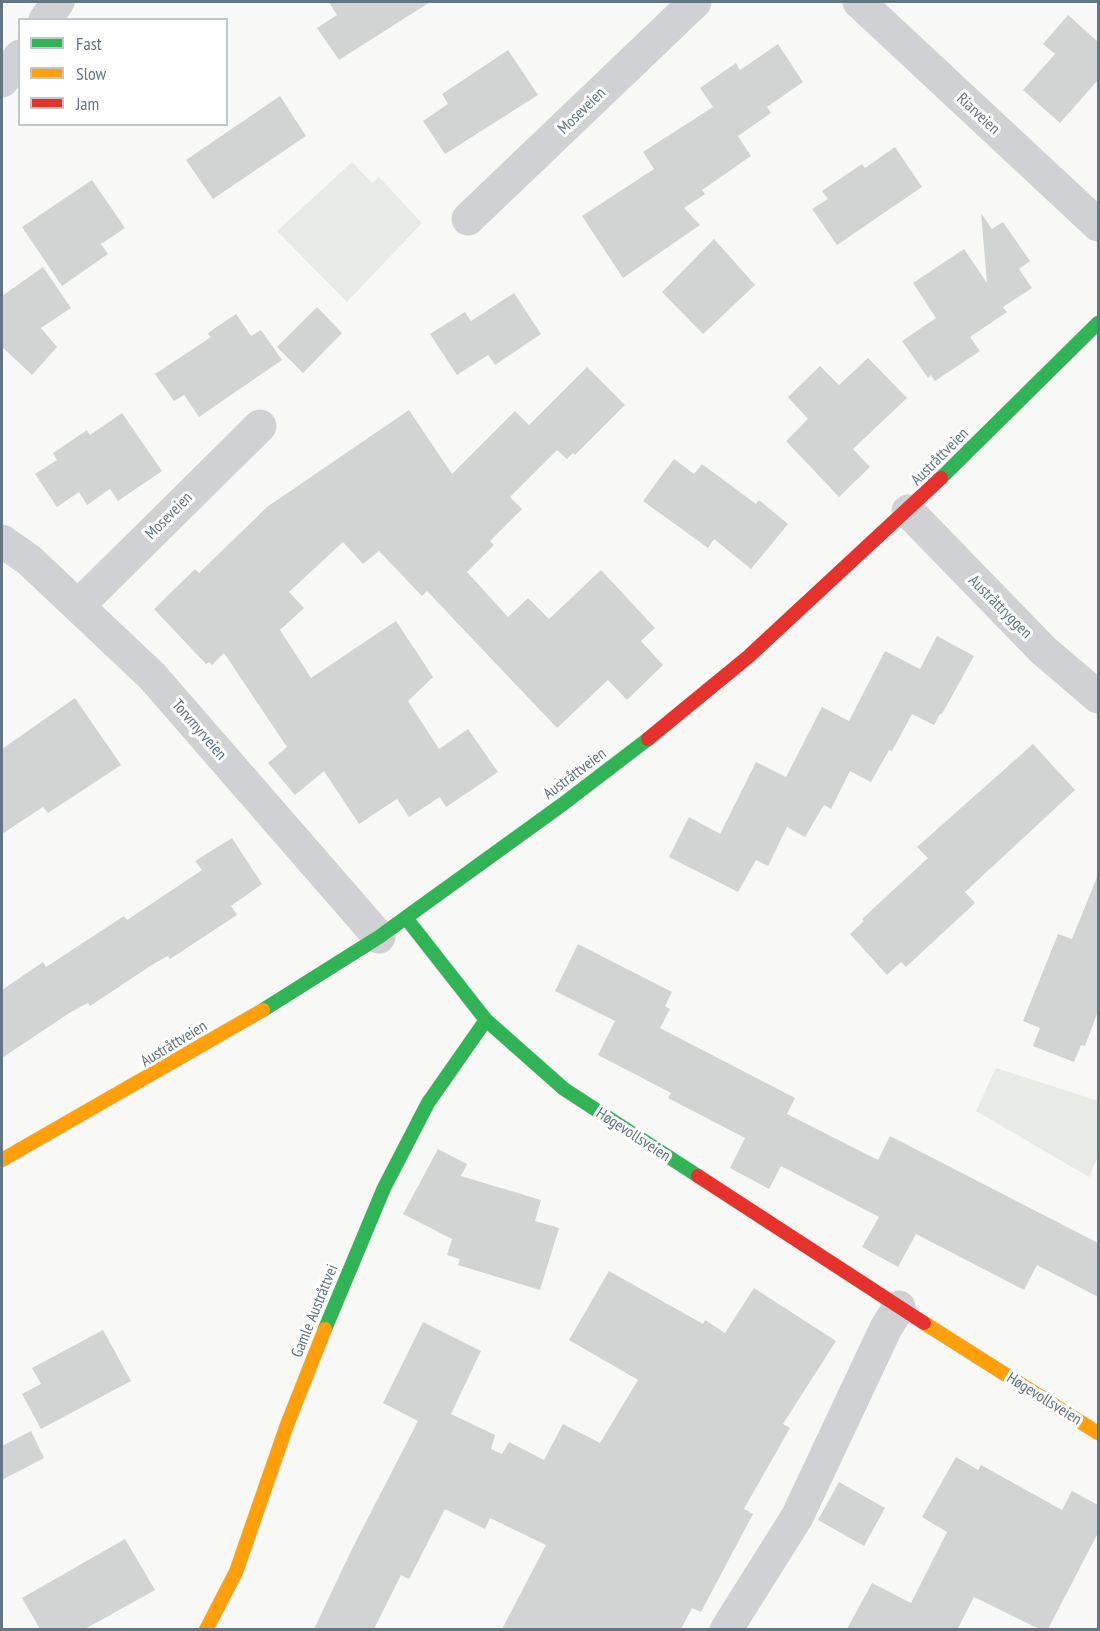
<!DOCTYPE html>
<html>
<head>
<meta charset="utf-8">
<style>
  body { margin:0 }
  #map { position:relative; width:1100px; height:1631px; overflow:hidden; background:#f8f8f7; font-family:"PT Sans Narrow",sans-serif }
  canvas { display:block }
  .frame { position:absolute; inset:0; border:3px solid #637582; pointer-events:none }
  .legend { position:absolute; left:18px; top:18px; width:210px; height:108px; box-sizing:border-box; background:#fff; border:2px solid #c1c8cd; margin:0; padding:8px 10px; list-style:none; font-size:18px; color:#637582 }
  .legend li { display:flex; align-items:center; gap:12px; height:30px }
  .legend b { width:30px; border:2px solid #c1c8cd }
</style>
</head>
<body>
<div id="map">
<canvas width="1100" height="1631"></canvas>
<div class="frame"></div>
<ul class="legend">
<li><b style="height:8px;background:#30b455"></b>Fast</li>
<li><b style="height:8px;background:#ff9f0a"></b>Slow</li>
<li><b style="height:8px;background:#e5322d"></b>Jam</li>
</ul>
</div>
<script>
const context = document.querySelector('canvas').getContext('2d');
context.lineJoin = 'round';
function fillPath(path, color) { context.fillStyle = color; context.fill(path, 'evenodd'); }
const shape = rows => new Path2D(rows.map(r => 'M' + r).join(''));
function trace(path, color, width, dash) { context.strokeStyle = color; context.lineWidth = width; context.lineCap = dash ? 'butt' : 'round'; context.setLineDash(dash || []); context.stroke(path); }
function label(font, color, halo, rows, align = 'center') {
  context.font = font + ' "PT Sans Narrow",sans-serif'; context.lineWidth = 6; context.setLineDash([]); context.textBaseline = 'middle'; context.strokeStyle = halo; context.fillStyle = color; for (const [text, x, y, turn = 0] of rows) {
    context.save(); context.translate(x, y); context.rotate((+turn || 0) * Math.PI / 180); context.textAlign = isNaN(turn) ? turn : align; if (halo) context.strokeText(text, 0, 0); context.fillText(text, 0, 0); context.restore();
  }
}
const green = shape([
  [352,162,372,183,379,177,422,223,347,302,277,231],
  [996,1068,1098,1101,1098,1156,1089,1177,976,1111]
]);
const building = shape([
  [329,2,430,2,339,60,317,28,337,15],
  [1068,15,1098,42,1098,80,1060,123,1023,90,1055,54,1043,44],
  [778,44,803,82,767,107,771,113,738,136,751,156,702,190,705,194,684,208,700,225,623,278,582,216,654,169,643,152,713,107,700,88,736,63,740,70],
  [508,50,538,95,445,154,423,121,448,104,442,94],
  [280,96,306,136,213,199,186,160],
  [895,147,922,187,837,245,812,209,828,199,822,191,862,164,865,168],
  [92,180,125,228,101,244,108,254,62,286,22,227],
  [981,213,992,229,1003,222,1030,261,1019,269,1032,288,1003,307,1007,312,970,337,980,351,935,381,931,375,928,378,902,341,936,318,913,283,964,249,987,283],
  [714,239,755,285,703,334,662,292],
  [43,267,71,308,41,328,57,347,32,375,2,347,2,296],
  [514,293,541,334,495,365,488,355,457,375,430,334,465,312,471,321],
  [317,307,342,333,303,373,277,347],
  [236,314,251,336,261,330,282,360,199,417,184,395,174,401,155,374,211,337,208,333],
  [868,358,907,398,853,449,870,467,839,497,786,441,808,419,788,397,820,366,839,385],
  [587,367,625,405,575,455,573,453,567,459,557,450,510,497,522,509,490,541,494,545,467,572,508,617,528,598,549,619,601,570,655,628,641,641,663,665,627,700,608,680,557,728,427,591,422,596,379,551,363,564,343,542,289,592,304,608,280,630,311,678,396,621,433,677,408,701,439,749,468,729,498,772,446,807,440,797,409,817,397,799,359,824,324,771,295,795,268,763,287,747,224,653,212,665,209,662,206,664,154,609,195,569,199,573,267,507,409,410,452,474,515,411,529,425],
  [122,413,162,471,118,501,110,489,87,505,79,492,57,507,35,474,57,460,53,453,87,430,90,435],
  [674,459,694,474,702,464,756,504,759,500,788,524,751,569,714,539,708,548,643,501],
  [937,636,974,656,942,714,940,714,934,725,912,714,892,751,889,750,871,782,850,771,831,809,824,805,805,837,787,827,768,866,756,860,738,892,669,857,689,817,720,834,756,762,786,777,822,707,849,721,885,651,920,669],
  [75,698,121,765,48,813,43,807,2,834,2,749],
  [1033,744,1075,790,965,892,975,903,906,967,901,962,887,975,850,934,864,921,862,919,928,858,917,847],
  [232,838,262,884,231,906,237,915,170,959,168,956,155,963,90,1006,88,1003,71,1012,2,1058,2,990,43,962,46,967,124,916,127,920,202,870,195,861],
  [1097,877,1098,1011,1085,1046,1081,1045,1074,1062,1033,1046,1040,1028,1023,1021,1058,934,1072,939],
  [578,944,672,992,665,1006,670,1009,660,1028,795,1098,787,1114,878,1160,890,1136,1098,1243,1098,1297,1037,1265,1024,1290,916,1234,898,1267,862,1247,879,1217,781,1166,769,1189,730,1168,745,1138,668,1098,671,1093,598,1055,615,1021,555,991],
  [438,1149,467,1164,461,1176,541,1200,535,1221,559,1228,540,1290,458,1265,460,1259,447,1255,452,1239,403,1214],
  [609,1271,703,1324,705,1320,725,1333,754,1288,836,1341,783,1424,790,1428,744,1509,753,1514,701,1612,692,1608,681,1629,502,1629,546,1545,490,1518,485,1529,445,1509,409,1579,401,1575,374,1629,314,1629,352,1549,418,1421,383,1403,423,1322,481,1351,451,1414,495,1435,491,1449,502,1454,509,1442,544,1460,563,1424,600,1443,638,1380,569,1340],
  [103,1330,131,1381,41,1429,22,1394,41,1384,32,1368],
  [31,1431,44,1458,2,1480,2,1446],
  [956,1457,978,1470,981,1465,1062,1510,1072,1491,1098,1505,1098,1533,1048,1629,1039,1629,974,1597,958,1628,962,1629,847,1629,872,1583,911,1603,947,1532,922,1517],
  [839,1482,885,1508,864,1546,818,1520],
  [125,1539,155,1590,85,1629,40,1629,22,1598]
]);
const street = shape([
  [859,2,1098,225],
  [45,20,58,2],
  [2,81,20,56],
  [468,219,695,2],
  [908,511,1043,650,1098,697],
  [2,541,29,560,152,676,379,937],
  [79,605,260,426],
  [726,1630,797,1517,886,1328,899,1307]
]);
const fast = shape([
  [941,478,1098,323],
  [406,918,486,1020,564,1089,698,1176],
  [263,1010,379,937,563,804,648,739],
  [325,1329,384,1188,428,1103,486,1020]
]);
const slow = shape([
  [2,1160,263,1010],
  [924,1323,1098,1433],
  [206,1630,236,1572,287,1425,325,1329]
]);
const jam = shape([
  [648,739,748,657,941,478],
  [698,1176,924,1323]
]);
const streetNames = [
  ["Moseveien",582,111,-44],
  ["Riarveien",978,114,43],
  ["Austråttveien",940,457,-45],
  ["Moseveien",169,516,-45],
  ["Austråttryggen",1000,607,45],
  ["Torvmyrveien",199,730,49],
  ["Austråttveien",575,774,-37],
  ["Austråttveien",174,1044,-31],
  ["Høgevollsveien",633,1135,33],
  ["Gamle Austråttvei",315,1311,-68],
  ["Høgevollsveien",1044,1399,32]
];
fillPath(green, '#e8ebe5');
fillPath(building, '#d2d3d3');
trace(fast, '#d4d6d6', 15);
trace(slow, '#d4d6d6', 15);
trace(jam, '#d4d6d6', 15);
trace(street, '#cfd1d2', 33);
trace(fast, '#30b455', 14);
trace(slow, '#ff9f0a', 14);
trace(jam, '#e5322d', 14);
label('16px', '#637582', '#fff', streetNames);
</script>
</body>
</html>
